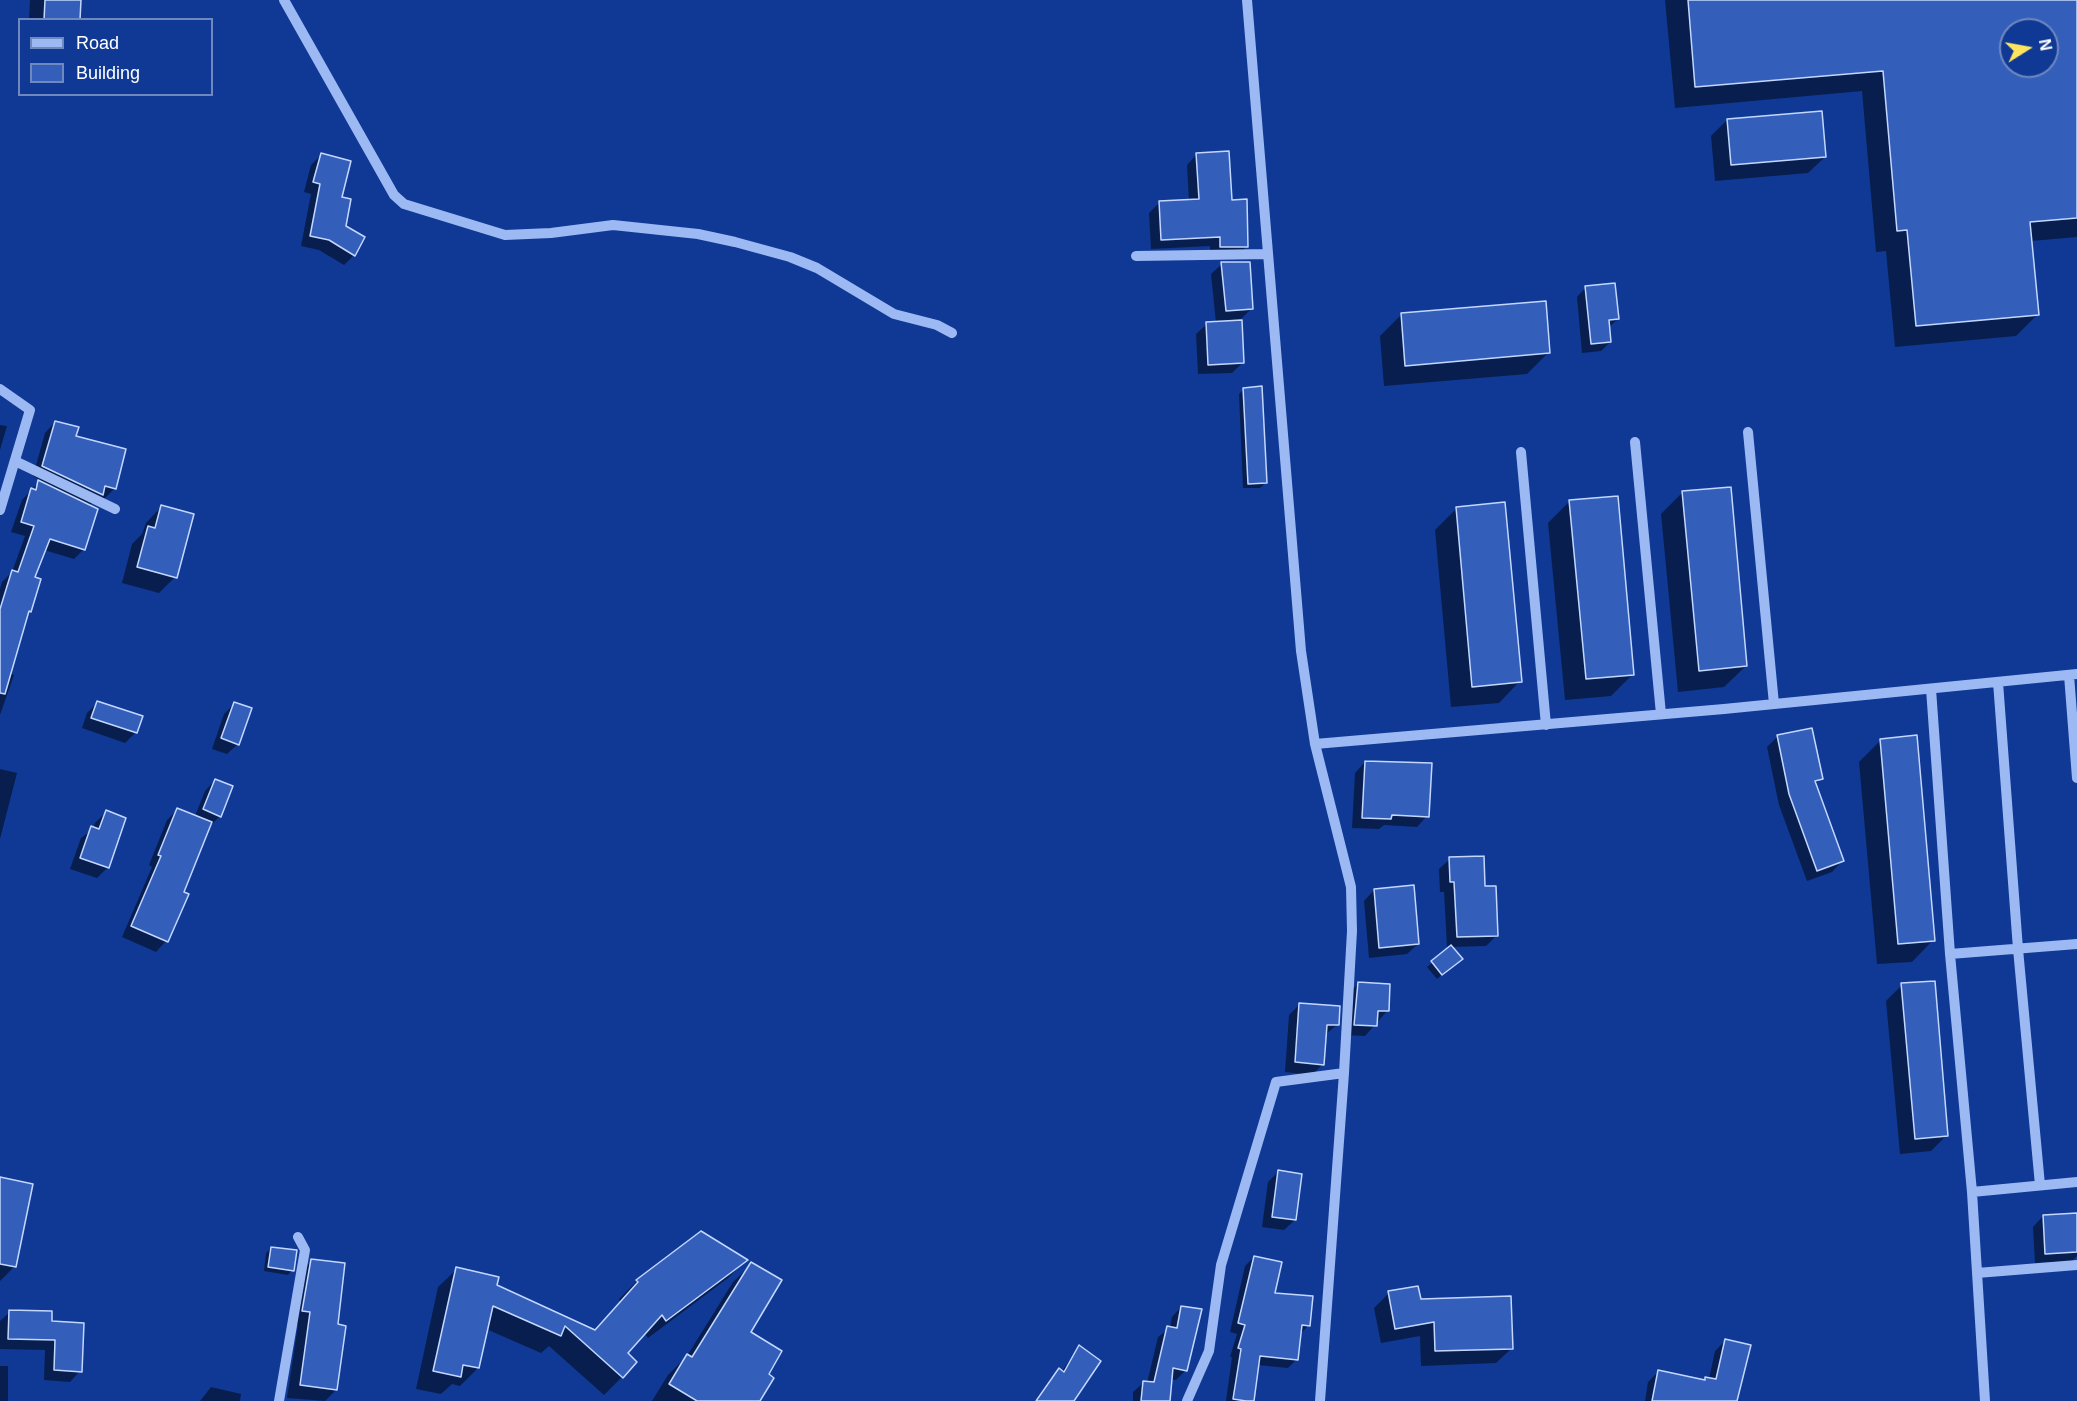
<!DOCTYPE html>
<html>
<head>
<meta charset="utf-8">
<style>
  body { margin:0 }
  #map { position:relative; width:2077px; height:1401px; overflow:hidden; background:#0f3994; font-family:Arial,sans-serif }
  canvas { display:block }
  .legend { position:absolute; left:18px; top:18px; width:195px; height:78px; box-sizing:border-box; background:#0f3994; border:2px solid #6f88bf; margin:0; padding:8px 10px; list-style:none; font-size:18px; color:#fff }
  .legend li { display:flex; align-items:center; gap:12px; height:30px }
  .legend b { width:30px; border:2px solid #6f88bf }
  .north { position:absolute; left:1999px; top:18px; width:60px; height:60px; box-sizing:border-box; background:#0f3994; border:2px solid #6f88bf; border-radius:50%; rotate:79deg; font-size:16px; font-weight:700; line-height:24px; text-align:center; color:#fff }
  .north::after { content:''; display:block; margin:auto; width:21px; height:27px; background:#ffe55f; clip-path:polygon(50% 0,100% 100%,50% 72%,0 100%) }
</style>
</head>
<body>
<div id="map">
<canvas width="2077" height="1401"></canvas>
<ul class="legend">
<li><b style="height:8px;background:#9cb9f4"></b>Road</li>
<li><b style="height:16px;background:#335fbb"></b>Building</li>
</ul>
<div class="north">N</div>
</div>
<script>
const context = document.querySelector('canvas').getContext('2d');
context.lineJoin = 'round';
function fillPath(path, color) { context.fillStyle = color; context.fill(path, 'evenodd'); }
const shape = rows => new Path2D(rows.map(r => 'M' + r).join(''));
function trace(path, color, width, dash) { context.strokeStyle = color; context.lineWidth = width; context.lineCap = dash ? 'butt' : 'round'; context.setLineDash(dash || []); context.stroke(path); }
const shadow = shape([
  [30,0,79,0,79,20,29,20],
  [1665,0,2077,0,2077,237,2031,241,2037,315,2016,336,1895,347,1886,251,1876,252,1862,91,1675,108],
  [2011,30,2047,30,2047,66,2011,66],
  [1727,120,1825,157,1808,173,1715,181,1711,136],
  [1197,154,1230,201,1247,246,1236,257,1210,257,1210,246,1151,249,1149,213,1160,202,1189,201,1187,165],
  [321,155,340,198,345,227,354,255,344,265,319,250,301,246,311,194,304,192,311,165],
  [1222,264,1252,308,1241,319,1231,320,1243,362,1232,373,1198,374,1196,334,1207,324,1216,323,1211,274],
  [1586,287,1618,319,1608,328,1610,342,1601,351,1582,353,1577,297],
  [1401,315,1549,352,1527,374,1384,386,1380,336],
  [1244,389,1265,483,1260,488,1243,488,1239,394],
  [55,422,74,438,115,488,104,499,98,497,89,506,84,549,74,559,44,550,33,578,30,611,26,615,10,673,14,675,0,715,0,589,2,582,12,572,25,536,11,532,22,500,41,480,33,476,45,433],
  [0,425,7,426,0,450],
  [1682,493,1746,666,1724,687,1678,692,1661,514],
  [1570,501,1633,674,1611,696,1565,700,1548,523],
  [162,506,175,577,159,593,122,583,132,544,142,534,146,523],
  [1457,508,1520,681,1499,703,1451,707,1435,530],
  [98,702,141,717,135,733,125,743,82,728,87,713],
  [235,703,238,744,227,754,212,749,224,714],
  [1778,736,1821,778,1815,785,1842,861,1832,872,1807,881,1779,805,1767,747],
  [1881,740,1933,940,1912,962,1877,964,1859,762],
  [1365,762,1427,816,1417,827,1384,825,1379,829,1352,828,1355,773],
  [0,769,17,773,0,839],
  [215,780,220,816,210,826,182,893,187,895,166,941,156,952,122,937,152,867,149,865,167,820,178,809,195,816,205,791],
  [106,812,124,819,107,868,97,878,70,869,81,838,93,829,95,823],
  [1450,859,1484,888,1497,935,1486,946,1451,947,1456,963,1437,979,1427,967,1451,947,1447,947,1444,892,1440,892,1439,869],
  [1374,890,1418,944,1407,954,1369,958,1364,901],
  [1358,984,1388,1010,1365,1036,1344,1035,1348,994],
  [1902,985,1947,1135,1931,1151,1900,1154,1886,1001],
  [1300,1004,1338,1024,1325,1035,1323,1064,1312,1075,1285,1072,1289,1015],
  [1278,1172,1295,1220,1284,1230,1262,1227,1268,1182],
  [0,1179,15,1266,0,1281],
  [2077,1214,2077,1256,2072,1261,2035,1263,2033,1227,2043,1216],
  [271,1248,292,1270,288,1275,264,1271,266,1253],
  [1254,1257,1273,1294,1309,1325,1300,1334,1297,1359,1288,1368,1257,1365,1252,1401,1226,1401,1232,1357,1230,1357,1237,1334,1230,1332,1245,1266],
  [746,1260,728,1278,648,1338,644,1333,626,1354,622,1377,604,1395,549,1346,541,1353,486,1329,478,1368,460,1386,452,1384,441,1394,416,1389,438,1287,457,1269,594,1331,620,1302,619,1299,637,1281],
  [312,1261,336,1326,336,1390,325,1401,287,1398,298,1325,289,1324,298,1274],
  [752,1264,748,1333,766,1375,758,1401,652,1401,668,1375,687,1356,733,1282],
  [1389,1293,1511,1349,1496,1363,1421,1366,1420,1336,1381,1343,1374,1308],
  [1181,1307,1186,1370,1176,1380,1170,1379,1169,1401,1133,1401,1133,1392,1143,1383,1147,1383,1158,1337,1170,1328,1172,1317],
  [10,1312,51,1323,80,1371,70,1382,44,1380,45,1350,0,1349,0,1321],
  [1725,1341,1735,1401,1645,1401,1648,1382,1658,1372,1704,1381,1709,1379,1715,1351],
  [1080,1347,1073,1401,1035,1401,1050,1379,1059,1370,1061,1372],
  [0,1366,8,1366,8,1401,0,1401],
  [211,1387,241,1394,240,1401,200,1401]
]);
const building = shape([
  [45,0,81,0,80,20,44,20,45,0],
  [1688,0,2077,0,2077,218,2030,222,2039,315,1916,326,1907,230,1897,231,1883,71,1695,87,1688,0],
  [2011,30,2047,30,2047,66,2011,66,2011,30],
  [1822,111,1826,157,1731,165,1727,119,1822,111],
  [1229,151,1232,200,1247,199,1248,247,1220,247,1220,237,1161,240,1159,201,1199,199,1196,153,1229,151],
  [321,153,351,161,342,197,351,199,346,226,365,237,355,256,329,240,310,236,320,184,313,182,321,153],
  [1221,262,1250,262,1253,309,1226,311,1221,262],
  [1615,283,1619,319,1609,320,1611,342,1591,344,1585,286,1615,283],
  [1546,301,1550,353,1405,366,1401,313,1546,301],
  [1242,320,1244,363,1208,365,1206,322,1242,320],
  [1262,386,1267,483,1248,484,1243,388,1262,386],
  [55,421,79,427,76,436,126,449,116,489,105,486,103,495,42,466,55,421],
  [38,480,98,509,85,550,50,539,35,577,41,579,31,612,29,611,5,694,0,693,0,609,12,570,18,572,34,526,21,522,31,488,36,490,38,480],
  [1731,487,1747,666,1699,671,1682,491,1731,487],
  [1618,496,1634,675,1586,679,1569,500,1618,496],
  [1505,502,1522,682,1472,687,1456,507,1505,502],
  [161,505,194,514,177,578,137,567,148,526,155,528,161,505],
  [97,701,143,716,137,733,91,718,97,701],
  [234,702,252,708,239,745,221,738,234,702],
  [1812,728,1823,779,1815,781,1844,861,1817,871,1789,794,1777,735,1812,728],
  [1917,735,1935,941,1898,944,1880,739,1917,735],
  [1365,761,1432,763,1429,817,1392,815,1391,819,1362,818,1365,761],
  [215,779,233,786,221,817,203,809,215,779],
  [177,808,212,822,184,892,189,894,168,942,131,926,161,856,158,855,177,808],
  [106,810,126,818,109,868,80,858,91,826,99,829,106,810],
  [1484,856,1485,886,1496,886,1498,936,1457,937,1454,882,1450,882,1449,857,1484,856],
  [1414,885,1419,944,1379,948,1374,889,1414,885],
  [1451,945,1463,959,1442,975,1431,961,1451,945],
  [1935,981,1948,1136,1915,1139,1901,983,1935,981],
  [1358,982,1390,984,1389,1011,1378,1011,1377,1026,1354,1025,1358,982],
  [1299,1003,1340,1006,1339,1025,1327,1025,1324,1065,1295,1062,1299,1003],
  [1278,1170,1302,1174,1296,1220,1272,1217,1278,1170],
  [0,1177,33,1184,16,1267,0,1264,0,1177],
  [2077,1213,2077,1252,2045,1254,2043,1215,2077,1213],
  [701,1231,748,1260,666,1321,662,1315,628,1353,637,1362,623,1378,565,1326,561,1336,493,1306,479,1368,463,1365,461,1377,433,1371,456,1267,499,1277,497,1285,595,1330,638,1282,636,1280,701,1231],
  [271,1247,297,1250,294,1271,268,1267,271,1247],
  [1254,1256,1282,1262,1275,1293,1313,1296,1310,1326,1302,1325,1298,1360,1260,1356,1254,1401,1246,1401,1233,1399,1241,1349,1238,1348,1245,1325,1238,1323,1254,1256],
  [311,1259,345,1263,338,1324,346,1326,337,1390,300,1385,310,1312,302,1311,311,1259],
  [751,1262,782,1280,751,1332,782,1351,769,1374,774,1378,760,1401,697,1401,669,1384,687,1354,692,1357,751,1262],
  [1418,1286,1421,1299,1511,1296,1513,1349,1435,1351,1434,1322,1395,1329,1388,1291,1418,1286],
  [1181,1306,1202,1309,1187,1371,1173,1368,1170,1401,1141,1401,1143,1381,1154,1382,1167,1326,1177,1328,1181,1306],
  [9,1310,52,1311,52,1321,84,1323,82,1372,54,1370,55,1340,8,1339,9,1310],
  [1725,1339,1751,1345,1737,1401,1652,1401,1658,1370,1705,1380,1705,1377,1716,1379,1725,1339],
  [1079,1345,1101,1361,1074,1401,1036,1401,1059,1368,1064,1372,1079,1345]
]);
const minor = shape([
  [284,0,394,195,404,204,505,235,551,233,613,225,698,234,735,242,790,257,817,268,894,314,937,325,952,333],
  [1247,0,1301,651,1315,744,1351,887,1352,931,1344,1073,1320,1401],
  [1136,256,1268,254],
  [0,389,30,410,0,510],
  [1748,432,1774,704],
  [1635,442,1661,714],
  [1521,452,1546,725],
  [15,461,115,509],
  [2069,675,2077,778],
  [1998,682,2018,949,2040,1185],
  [1931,689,1950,954,1972,1192,1985,1401],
  [1315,744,1724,709,2077,674],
  [1950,954,2077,944],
  [1972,1192,2077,1182],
  [1977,1273,2077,1265],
  [279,1401,305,1250,298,1237],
  [1187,1401,1209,1351,1221,1265,1276,1082,1344,1073]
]);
fillPath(shadow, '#0007');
fillPath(building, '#335fbb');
trace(building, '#c4d7fe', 1.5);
trace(minor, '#9cb9f4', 10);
</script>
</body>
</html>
